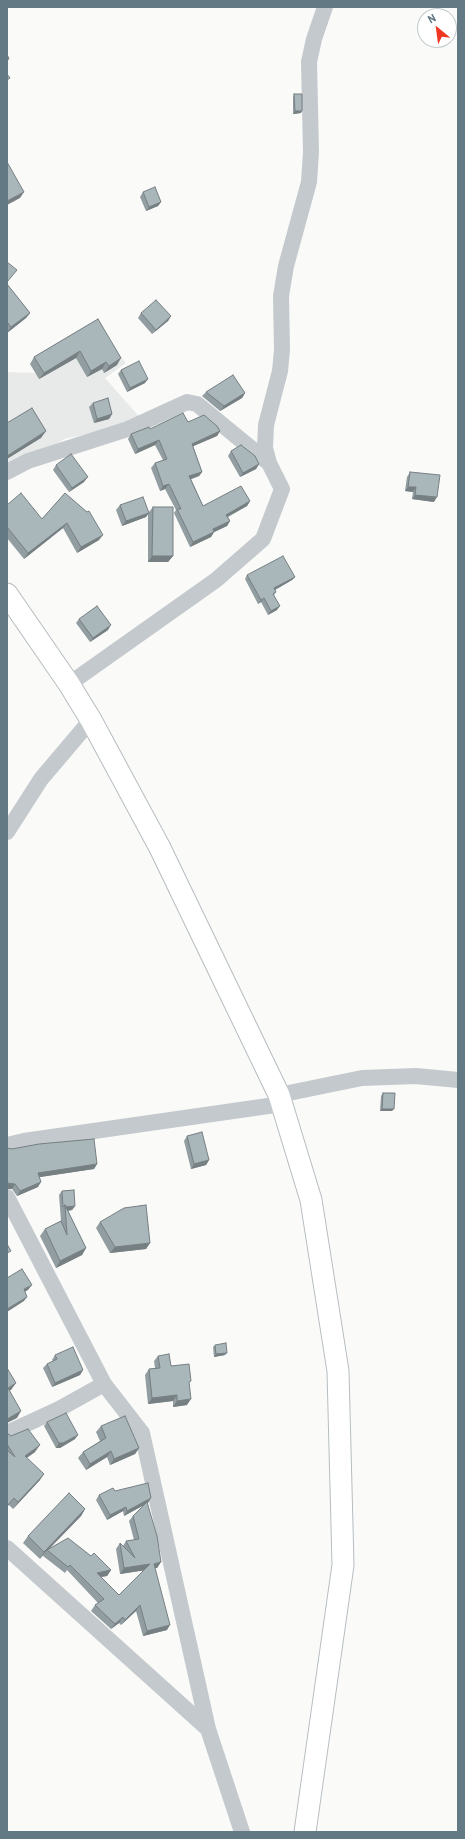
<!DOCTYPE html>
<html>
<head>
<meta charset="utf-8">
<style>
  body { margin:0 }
  #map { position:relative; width:465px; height:1839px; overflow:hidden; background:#fafaf8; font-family:Barlow,sans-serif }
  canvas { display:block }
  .frame { position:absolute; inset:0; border:8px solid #637a85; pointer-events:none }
  .north { position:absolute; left:417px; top:8px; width:40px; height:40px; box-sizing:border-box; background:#fff; border:1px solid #c1cace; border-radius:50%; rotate:331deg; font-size:11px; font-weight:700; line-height:16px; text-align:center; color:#637a85 }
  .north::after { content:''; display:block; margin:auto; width:14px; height:18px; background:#f13721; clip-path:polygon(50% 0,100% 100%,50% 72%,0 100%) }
</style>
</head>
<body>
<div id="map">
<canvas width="465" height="1839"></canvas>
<div class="frame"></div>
<div class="north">N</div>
</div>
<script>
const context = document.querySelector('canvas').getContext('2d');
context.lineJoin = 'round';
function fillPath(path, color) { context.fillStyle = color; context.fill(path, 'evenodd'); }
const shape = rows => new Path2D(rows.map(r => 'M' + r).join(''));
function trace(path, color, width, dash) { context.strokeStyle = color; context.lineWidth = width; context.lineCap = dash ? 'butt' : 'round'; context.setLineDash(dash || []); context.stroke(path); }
const built = shape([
  [105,337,126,363,105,378,144,422,64,439,7,479,7,372,34,373]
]);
const minor = shape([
  [269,463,265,448,266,425,280,371,282,350,281,296,286,266,309,182,311,152,309,62,314,39,325,7],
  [7,472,28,461,128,429,187,402,197,404,269,463,282,489,263,539,216,580,69,684],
  [7,832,41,779,91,720],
  [279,1095,362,1078,416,1076,458,1080],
  [7,1145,24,1141,282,1104],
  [7,1197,104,1384,142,1433,208,1729],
  [7,1433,59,1409,104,1384],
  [7,1548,208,1729,242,1832]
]);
const major = shape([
  [7,594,69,684,91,720,160,848,279,1095,311,1200,338,1371,343,1565,305,1832]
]);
const wall = shape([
  [294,94,301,113,293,114,293,97],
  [143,192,161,202,158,206,146,211,140,197],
  [7,284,30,313,26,318,7,333],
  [141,313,171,316,168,321,152,334,138,318],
  [98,319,117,365,104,373,102,369,87,377,76,358,39,379,30,364,34,357],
  [121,370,145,383,127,392,118,374],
  [206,392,245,393,242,398,220,411,202,396],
  [93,403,112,414,109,419,94,423,89,407],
  [188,422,220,431,217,436,193,446,202,472,199,476,191,479,203,506,250,501,247,506,228,517,230,521,227,526,214,532,211,537,190,547,174,513,176,510,165,489,160,491,151,468,155,463,163,460,155,445,135,454,128,439,131,434,150,429],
  [231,451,259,464,256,469,240,477,228,456],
  [56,465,84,482,69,492,53,470],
  [410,472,434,502,412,499,413,492,405,491,407,477],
  [65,493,99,540,77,553,63,528,24,559,7,538,7,505,42,519],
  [120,505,149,512,153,507,173,556,168,562,148,562,148,514,146,517,122,526,116,510],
  [247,575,295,577,292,580,275,590,276,592,274,595,277,610,268,615,261,602,258,604,245,579],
  [79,619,108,630,90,642,76,623],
  [383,1093,392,1111,380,1111,381,1096],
  [187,1136,209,1160,206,1165,191,1169,184,1141],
  [12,1149,97,1164,94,1169,39,1177,38,1187,17,1196,12,1189],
  [62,1191,75,1206,72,1210,68,1211,86,1248,82,1255,56,1268,40,1236,45,1229,61,1221,59,1195],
  [100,1222,150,1243,146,1249,110,1253,96,1228],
  [215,1345,225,1355,214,1357,213,1347],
  [55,1355,83,1370,80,1375,52,1387,43,1368,47,1364,53,1361,52,1360],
  [158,1356,171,1366,189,1384,187,1405,173,1407,173,1401,148,1404,145,1375,149,1369,155,1368,154,1361],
  [47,1422,75,1439,60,1448,56,1448,44,1426],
  [101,1426,139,1448,135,1454,110,1465,107,1457,86,1470,78,1458,83,1452,100,1441,96,1432],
  [7,1433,35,1452,27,1458,40,1480,13,1509,9,1505,7,1507],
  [115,1491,147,1503,161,1562,157,1568,155,1568,167,1630,143,1636,136,1611,121,1625,119,1623,111,1629,91,1611,95,1605,98,1603,67,1570,65,1573,43,1556,44,1554,40,1559,23,1543,28,1536,85,1509,81,1516,49,1549,91,1556,111,1570,107,1576,101,1577,119,1595,145,1570,120,1574,116,1549,120,1543,123,1546,126,1541,134,1540,129,1521,133,1516,145,1504,124,1516,123,1511,107,1520,96,1500,99,1495]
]);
const shadedWall = shape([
  [295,111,302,111,301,113,293,114],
  [24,192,20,198,7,205,7,201],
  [161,202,158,206,146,211,149,207],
  [30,313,26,318,7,333,11,327],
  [171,316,168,321,152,334,156,330],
  [80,351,76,358,39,379,44,373],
  [121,358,117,365,104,373,109,366],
  [106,362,102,369,87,377,91,371],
  [148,379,145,383,127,392,130,388],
  [245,393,242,398,220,411,224,406],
  [112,414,109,419,94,423,97,419],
  [46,431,41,438,7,459,7,456],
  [220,431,217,436,189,448,192,444],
  [159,440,155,445,135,454,138,449],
  [259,464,256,469,240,477,243,473],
  [202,472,199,476,186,481,189,476],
  [88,477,84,482,69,492,72,488],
  [169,484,165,489,160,491,163,486],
  [408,487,416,487,413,492,405,491],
  [415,495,437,497,434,502,412,499],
  [250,501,247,506,223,519,226,515],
  [149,513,146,517,122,526,126,521],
  [230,521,227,526,210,534,213,529],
  [67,523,63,528,24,559,28,553],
  [214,532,211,537,190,547,193,542],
  [103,535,99,540,77,553,81,547],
  [152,556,173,556,168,562,148,562],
  [295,577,292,580,271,592,274,588],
  [264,598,261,602,258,604,261,600],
  [280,606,277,610,268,615,271,611],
  [111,625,108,630,90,642,93,638],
  [382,1109,394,1109,392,1111,380,1111],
  [209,1160,206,1165,191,1169,194,1164],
  [97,1164,94,1169,34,1178,38,1173],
  [41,1182,38,1187,17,1196,20,1191],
  [7,1183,15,1184,12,1189,7,1189],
  [75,1206,72,1210,65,1211,65,1207],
  [150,1243,146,1249,110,1253,115,1247],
  [86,1248,82,1255,56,1268,60,1261],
  [32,1285,28,1290,21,1294,24,1289],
  [27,1297,24,1301,7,1312,7,1309],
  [227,1353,225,1355,214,1357,216,1354],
  [83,1370,80,1375,52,1387,55,1383],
  [16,1383,11,1390,7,1392,8,1388],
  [177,1395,173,1401,148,1404,152,1398],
  [191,1399,187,1405,173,1407,177,1401],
  [21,1411,17,1418,7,1423,7,1419],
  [78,1435,75,1439,60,1448,56,1448,59,1443],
  [40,1445,35,1452,20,1462,25,1456],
  [139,1448,135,1454,110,1465,114,1459],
  [111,1451,107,1457,86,1470,90,1464],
  [44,1474,40,1480,13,1509,18,1502],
  [151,1498,148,1503,124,1516,127,1511],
  [126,1507,123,1511,107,1520,110,1515],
  [85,1509,81,1516,47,1551,47,1550,40,1559,44,1552],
  [161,1562,157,1568,150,1569,154,1564],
  [150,1564,147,1570,120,1574,124,1568],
  [111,1570,107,1576,93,1578,97,1573],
  [140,1605,136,1611,121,1625,125,1620],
  [123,1617,119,1623,111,1629,115,1624],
  [170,1625,167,1630,143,1636,147,1631]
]);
const building = shape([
  [7,54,9,59,7,60,7,54],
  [7,74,10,78,7,80,7,74],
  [294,94,302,94,302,111,295,111,294,94],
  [7,162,24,192,7,201,7,162],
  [155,187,161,202,149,207,143,192,155,187],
  [7,262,17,270,7,282,7,262],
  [7,284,30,313,11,327,7,322,7,284],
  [156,300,171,316,156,330,141,313,156,300],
  [98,319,121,358,109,366,106,362,91,371,80,351,44,373,34,357,98,319],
  [139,361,148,379,130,388,121,370,139,361],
  [233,375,245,393,224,406,206,392,233,375],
  [108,398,112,414,97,419,93,403,108,398],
  [32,408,46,431,7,456,7,422,7,423,32,408],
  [183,413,188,422,204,415,217,426,220,431,192,444,202,472,189,476,203,506,241,486,250,501,226,515,230,521,213,529,214,532,193,542,177,509,181,509,169,484,163,486,155,463,167,459,159,440,138,449,131,434,149,427,150,429,183,413],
  [241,445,255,456,259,464,243,473,231,451,241,445],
  [71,454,88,477,72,488,56,465,71,454],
  [410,472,440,475,437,497,415,495,416,487,408,487,410,472],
  [21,493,42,519,65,493,87,512,89,511,103,535,81,547,67,523,28,553,7,527,7,505,21,493],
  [143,497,149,513,126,521,120,505,143,497],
  [153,507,173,507,173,556,152,556,153,507],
  [283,556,295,577,274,588,276,592,273,594,280,606,271,611,264,598,261,600,247,575,283,556],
  [97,606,111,625,93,638,79,619,97,606],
  [383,1093,395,1093,394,1109,382,1109,383,1093],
  [202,1132,209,1160,194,1164,187,1136,202,1132],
  [94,1139,97,1164,38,1173,41,1182,20,1191,15,1184,7,1183,7,1148,12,1149,39,1144,94,1139],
  [74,1190,75,1206,66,1207,65,1205,63,1207,62,1191,74,1190],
  [65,1205,86,1248,60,1261,45,1229,61,1221,67,1235,65,1205],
  [146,1205,150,1243,115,1247,100,1222,124,1208,146,1205],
  [7,1244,11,1251,7,1253,7,1244],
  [22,1269,32,1285,24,1289,27,1297,7,1309,7,1278,22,1269],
  [226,1343,227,1353,216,1354,215,1345,226,1343],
  [73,1347,83,1370,55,1383,47,1364,57,1359,55,1355,73,1347],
  [169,1354,171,1366,189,1364,191,1381,189,1382,191,1399,177,1401,177,1395,152,1398,149,1369,160,1368,158,1356,169,1354],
  [7,1368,16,1383,8,1388,21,1411,7,1419,7,1368],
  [66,1413,78,1435,63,1443,59,1443,47,1422,66,1413],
  [125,1416,139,1448,114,1459,111,1451,90,1464,83,1452,106,1438,101,1426,125,1416],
  [28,1429,40,1445,25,1456,44,1474,18,1502,14,1498,7,1506,7,1450,15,1457,7,1444,7,1433,11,1436,28,1429],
  [148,1483,151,1498,127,1511,126,1507,110,1515,99,1495,113,1488,115,1491,148,1483],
  [69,1493,85,1509,44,1552,28,1536,69,1493],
  [147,1502,157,1536,161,1562,154,1564,170,1625,147,1631,140,1605,125,1620,123,1617,115,1624,95,1605,104,1599,70,1565,68,1567,47,1550,68,1538,91,1556,94,1553,111,1570,97,1573,119,1595,150,1564,124,1568,120,1543,135,1558,126,1541,139,1539,133,1516,147,1502]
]);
fillPath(built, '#e8eae9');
trace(major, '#b6bdc0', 23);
trace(minor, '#c3c9cc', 16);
trace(major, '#fff', 21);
fillPath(wall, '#919da0');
fillPath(shadedWall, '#767f82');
fillPath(building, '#a9b6ba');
trace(building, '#767f82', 1);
</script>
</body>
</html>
